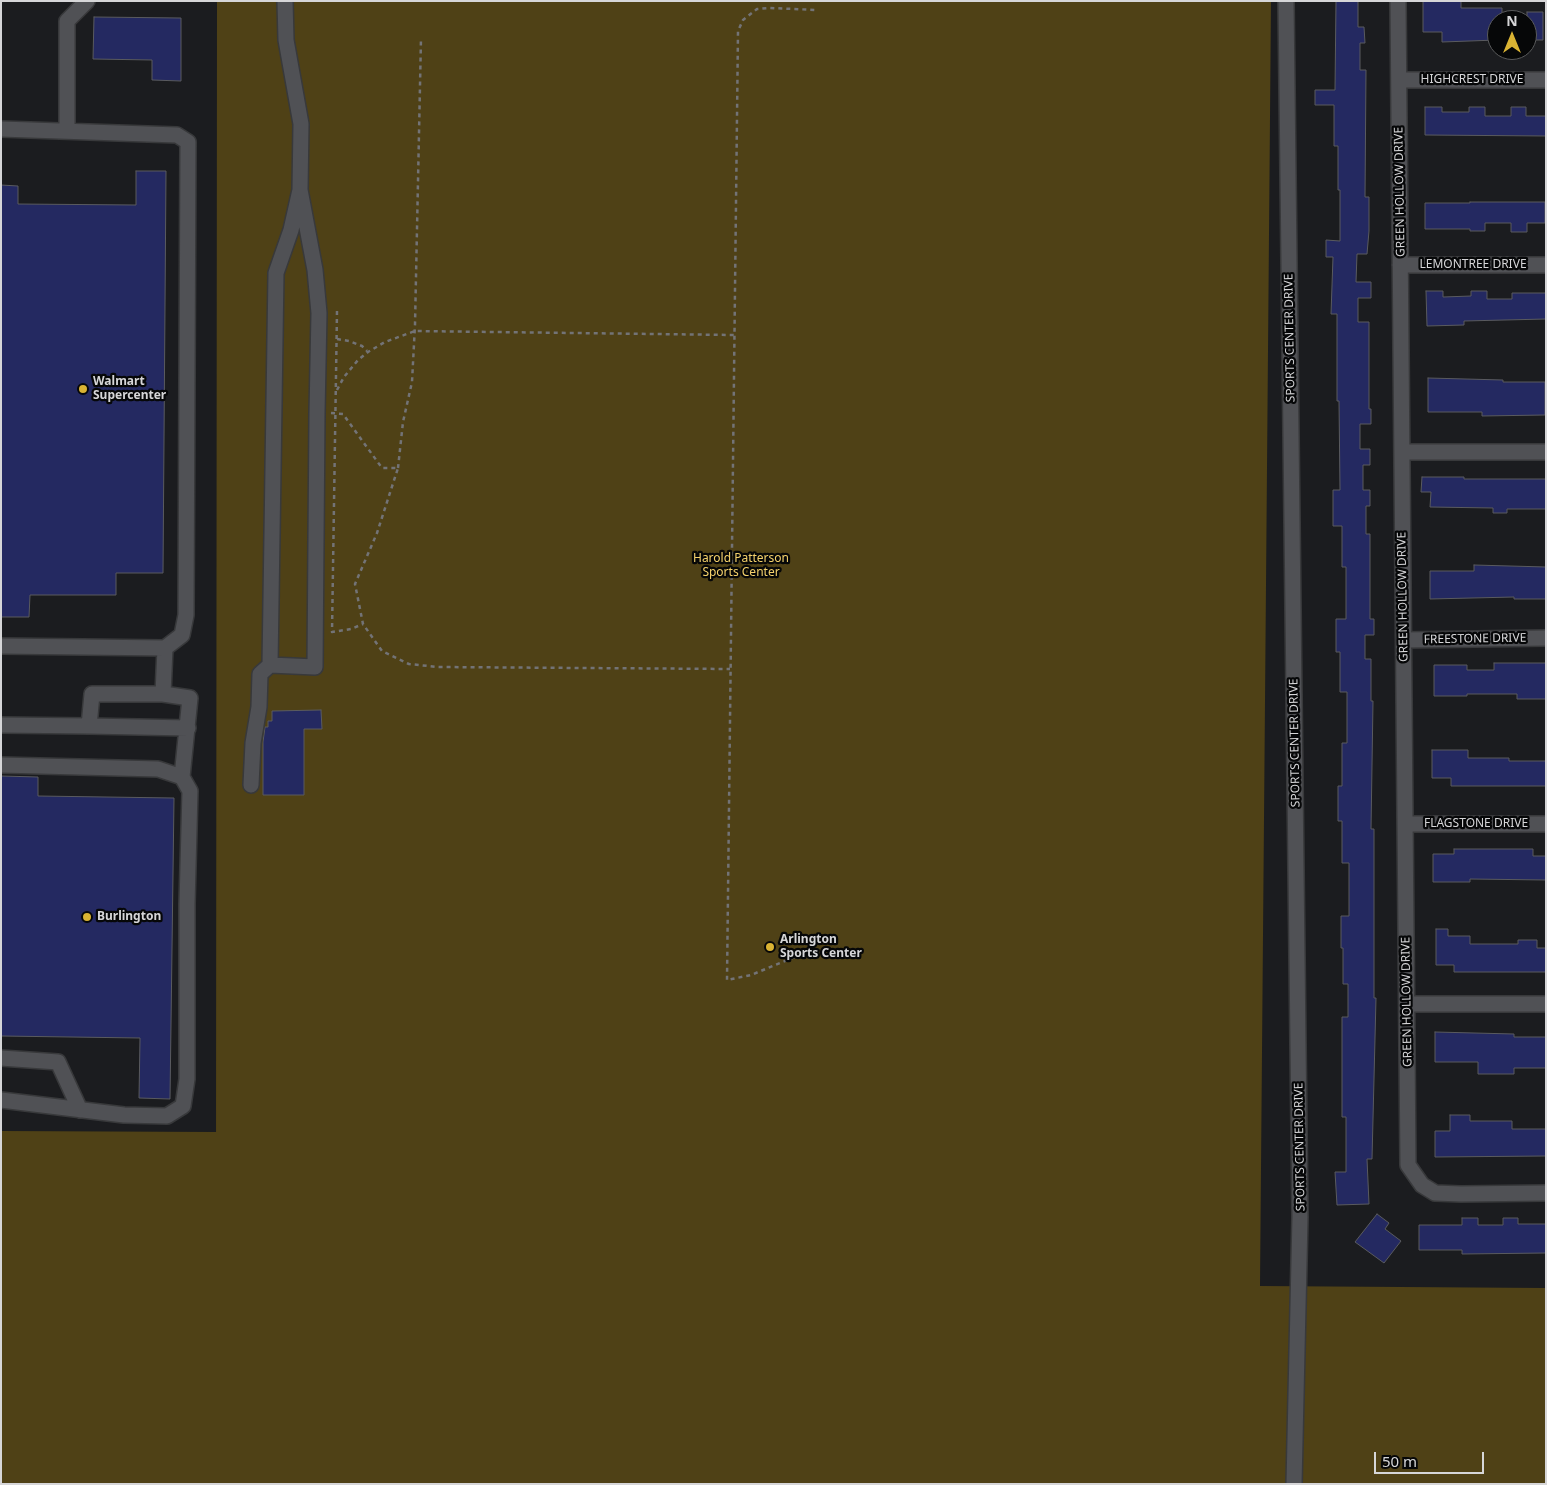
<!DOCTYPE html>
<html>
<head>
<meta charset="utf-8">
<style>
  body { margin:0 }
  #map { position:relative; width:1547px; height:1485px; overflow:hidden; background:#1b1c1f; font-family:"Noto Sans",sans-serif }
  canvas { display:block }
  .frame { position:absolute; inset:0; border:2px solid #d6d6d8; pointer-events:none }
  .north { position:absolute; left:1487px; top:10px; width:50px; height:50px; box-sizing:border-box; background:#060708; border:1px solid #595a5b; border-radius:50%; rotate:0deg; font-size:14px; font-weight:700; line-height:20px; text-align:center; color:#d6d6d8 }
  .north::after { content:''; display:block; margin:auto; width:18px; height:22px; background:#dab333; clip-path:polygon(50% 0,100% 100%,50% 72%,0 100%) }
  .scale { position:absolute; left:1374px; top:1452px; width:110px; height:22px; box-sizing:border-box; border:2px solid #d6d6d8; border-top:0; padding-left:6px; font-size:15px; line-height:18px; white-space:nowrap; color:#d6d6d8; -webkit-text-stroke:4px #060708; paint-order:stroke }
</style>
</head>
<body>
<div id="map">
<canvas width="1547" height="1485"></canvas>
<div class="frame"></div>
<div class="north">N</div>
<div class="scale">50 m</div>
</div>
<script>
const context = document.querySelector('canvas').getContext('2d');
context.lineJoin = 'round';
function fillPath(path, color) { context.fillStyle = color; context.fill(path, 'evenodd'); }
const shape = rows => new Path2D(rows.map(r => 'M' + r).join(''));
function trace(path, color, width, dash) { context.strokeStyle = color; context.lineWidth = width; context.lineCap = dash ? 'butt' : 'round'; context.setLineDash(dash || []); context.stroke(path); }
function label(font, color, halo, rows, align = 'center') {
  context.font = font + ' "Noto Sans",sans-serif'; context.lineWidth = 4.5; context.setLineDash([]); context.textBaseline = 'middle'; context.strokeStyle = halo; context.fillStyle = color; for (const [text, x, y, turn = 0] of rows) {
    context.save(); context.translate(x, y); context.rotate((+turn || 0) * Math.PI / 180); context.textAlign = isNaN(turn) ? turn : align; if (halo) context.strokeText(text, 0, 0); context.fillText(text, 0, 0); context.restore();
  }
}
const green = shape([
  [217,1,1271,1,1260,1286,1546,1288,1546,1484,1,1484,1,1131,216,1132]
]);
const building = shape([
  [1336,1,1358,1,1358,27,1364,27,1365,43,1360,43,1360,70,1366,70,1365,197,1369,197,1369,231,1367,254,1357,254,1356,282,1371,282,1371,298,1358,298,1358,322,1369,322,1369,409,1371,409,1371,424,1360,424,1360,449,1370,449,1370,465,1363,465,1363,490,1370,490,1370,506,1366,506,1366,534,1370,534,1370,619,1374,619,1374,635,1365,635,1365,659,1371,659,1371,701,1373,701,1371,829,1374,829,1374,998,1376,998,1372,1159,1367,1159,1369,1204,1337,1205,1335,1172,1346,1172,1346,1117,1342,1117,1342,1017,1348,1017,1348,984,1343,984,1343,948,1341,948,1341,916,1349,916,1349,863,1342,863,1342,821,1338,821,1338,786,1342,786,1342,743,1347,743,1347,692,1340,692,1340,652,1336,652,1336,619,1346,619,1346,567,1342,567,1342,526,1333,526,1333,490,1340,490,1339,401,1337,401,1337,314,1331,314,1333,257,1326,257,1326,240,1340,241,1340,190,1338,190,1338,146,1334,146,1334,105,1315,105,1315,90,1335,90,1336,1],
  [1423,1,1461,1,1461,8,1502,8,1502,20,1497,20,1497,40,1442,42,1442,32,1423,32,1423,1],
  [1527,12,1543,12,1543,40,1527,40,1527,12],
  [94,17,181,18,181,81,152,80,152,60,93,59,94,17],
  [1425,107,1442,107,1442,112,1469,112,1469,107,1485,107,1485,116,1511,116,1511,107,1526,107,1526,116,1546,116,1546,136,1425,135,1425,107],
  [136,171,166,171,163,573,116,573,116,595,30,595,29,617,1,617,1,185,18,186,18,204,136,205,136,171],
  [1470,202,1545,202,1545,223,1527,223,1527,232,1511,232,1511,223,1485,223,1485,231,1470,231,1470,229,1425,229,1425,203,1470,203,1470,202],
  [1426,291,1443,291,1443,297,1471,296,1471,291,1487,291,1487,299,1512,299,1512,293,1546,293,1546,319,1464,321,1464,325,1427,326,1426,291],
  [1428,378,1503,380,1503,382,1545,382,1545,415,1482,416,1482,412,1428,412,1428,378],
  [1422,477,1464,477,1464,479,1546,479,1546,509,1507,509,1507,513,1493,513,1493,508,1430,507,1431,492,1421,492,1422,477],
  [1474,565,1546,567,1546,599,1514,599,1514,597,1430,599,1430,571,1474,571,1474,565],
  [1494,663,1546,663,1546,699,1517,699,1517,694,1467,694,1467,696,1434,696,1434,665,1467,665,1467,670,1494,670,1494,663],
  [321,710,322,729,304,729,304,795,263,795,263,742,265,727,268,727,268,721,272,721,272,711,321,710],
  [1432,750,1468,750,1468,758,1509,758,1509,761,1546,761,1546,786,1451,786,1451,778,1432,778,1432,750],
  [1,776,38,777,38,796,174,798,170,1099,139,1098,140,1038,1,1036,1,776],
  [1454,849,1533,849,1533,856,1546,856,1546,880,1470,879,1470,882,1433,882,1433,854,1454,854,1454,849],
  [1436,929,1448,929,1448,936,1470,936,1470,944,1518,944,1518,940,1537,940,1537,948,1546,948,1546,972,1454,972,1454,965,1436,965,1436,929],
  [1435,1032,1514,1034,1514,1037,1546,1037,1546,1068,1514,1068,1514,1074,1478,1074,1478,1062,1435,1062,1435,1032],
  [1450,1115,1470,1115,1470,1121,1512,1121,1512,1129,1546,1129,1546,1156,1435,1157,1435,1131,1450,1131,1450,1115],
  [1377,1214,1389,1223,1385,1229,1401,1241,1384,1263,1355,1242,1377,1214],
  [1462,1218,1478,1218,1478,1225,1503,1225,1503,1218,1518,1218,1518,1224,1546,1224,1546,1253,1462,1254,1462,1250,1419,1250,1419,1225,1462,1225,1462,1218]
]);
const path = shape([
  [337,311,332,632,351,629,363,624],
  [337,339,349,341,362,346,367,351],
  [337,390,344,377,358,360,368,352,385,342,415,331,734,335],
  [331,413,343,414,382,468,398,468,377,533,355,584,363,624,382,651,409,664,438,667,730,669],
  [398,468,403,422,412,382,415,325,421,38],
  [802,954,751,975,727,980,738,31,743,20,757,9,770,8,817,10]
]);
const minor = shape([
  [285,1,286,40,301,124,300,190,291,230,276,273,270,665,315,667,317,413,319,313,315,270,300,190],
  [1286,1,1300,1217,1294,1484],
  [1398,1,1408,1165,1422,1185,1435,1193,1461,1194,1546,1193],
  [1399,80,1546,80],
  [1,129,177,135,188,142,186,615,182,635,165,648,1,646],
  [67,131,67,21,87,1],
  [1400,265,1546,265],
  [1402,452,1546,452],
  [1404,640,1546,638],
  [163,694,165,648],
  [1,725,89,726,92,694,163,694,190,698,182,777],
  [89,726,188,728],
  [1,765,158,769,182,777,190,791,187,904,187,1079,183,1106,167,1116,124,1115,1,1100],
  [251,785,253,743,259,707,260,674,270,665],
  [1405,824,1546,824],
  [1407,1004,1546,1004],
  [1,1058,58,1062,80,1110]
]);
const markers = [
  [83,389,5,"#dab333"],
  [87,917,5,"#dab333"],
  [770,947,5,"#dab333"]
];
const streetNames = [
  ["HIGHCREST DRIVE",1472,80],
  ["GREEN HOLLOW DRIVE",1400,192,-91],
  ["LEMONTREE DRIVE",1473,265],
  ["SPORTS CENTER DRIVE",1290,338,-91],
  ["GREEN HOLLOW DRIVE",1403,597,-91],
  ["FREESTONE DRIVE",1475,639,-1],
  ["SPORTS CENTER DRIVE",1295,743,-91],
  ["FLAGSTONE DRIVE",1476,824],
  ["GREEN HOLLOW DRIVE",1407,1002,-91],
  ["SPORTS CENTER DRIVE",1300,1147,-91]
];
const poiNames = [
  ["Walmart",93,382],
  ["Supercenter",93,396],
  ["Burlington",97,917],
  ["Arlington",780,940],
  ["Sports Center",780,954]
];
const parkNames = [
  ["Harold Patterson",741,559],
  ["Sports Center",741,573]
];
fillPath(green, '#4f4116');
fillPath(building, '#242961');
trace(building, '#5a5b5f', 1);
trace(minor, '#38393b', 18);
trace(path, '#737376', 2.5, [4, 4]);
trace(minor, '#505155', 15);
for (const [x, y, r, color] of markers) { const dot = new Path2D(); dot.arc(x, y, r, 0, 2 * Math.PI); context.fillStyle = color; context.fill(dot); trace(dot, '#060708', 2); }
label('12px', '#d6d6d8', '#060708', streetNames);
label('bold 12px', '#d6d6d8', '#060708', poiNames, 'left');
label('12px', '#f5d26c', '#060708', parkNames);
</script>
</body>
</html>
